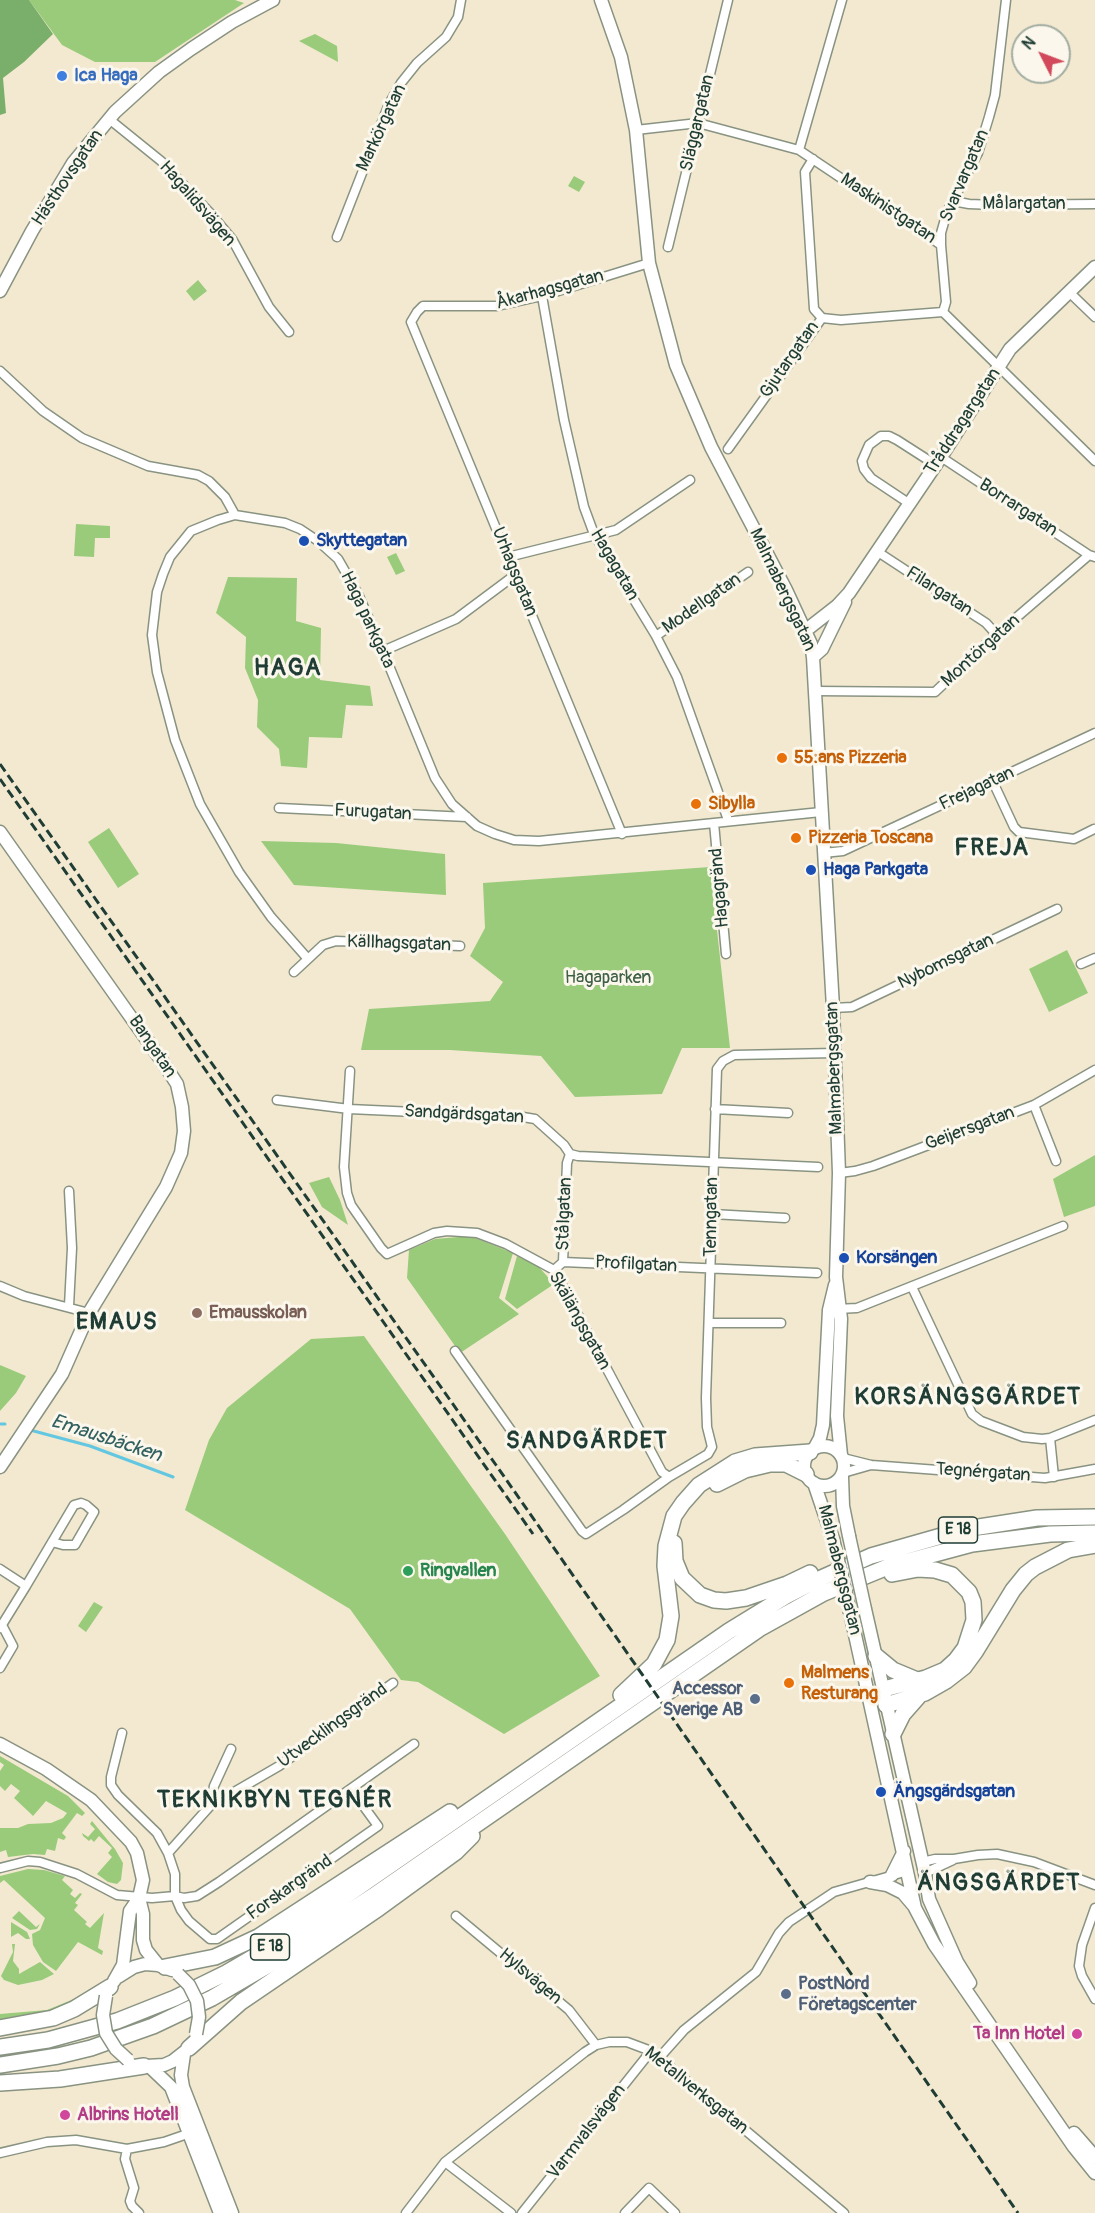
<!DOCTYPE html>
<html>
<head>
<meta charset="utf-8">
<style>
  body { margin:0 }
  #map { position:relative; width:1095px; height:2213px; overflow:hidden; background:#f3e9d0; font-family:Pangolin,sans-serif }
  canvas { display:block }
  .north { position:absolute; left:1011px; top:24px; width:60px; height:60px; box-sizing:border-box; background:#fbf7ec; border:2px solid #a3ada2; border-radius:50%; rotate:312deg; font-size:16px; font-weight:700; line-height:24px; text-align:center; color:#1f3d34 }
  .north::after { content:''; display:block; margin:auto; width:21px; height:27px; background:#d1495b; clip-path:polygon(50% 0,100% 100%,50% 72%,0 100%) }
</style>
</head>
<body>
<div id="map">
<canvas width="1095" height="2213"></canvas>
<div class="north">N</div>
</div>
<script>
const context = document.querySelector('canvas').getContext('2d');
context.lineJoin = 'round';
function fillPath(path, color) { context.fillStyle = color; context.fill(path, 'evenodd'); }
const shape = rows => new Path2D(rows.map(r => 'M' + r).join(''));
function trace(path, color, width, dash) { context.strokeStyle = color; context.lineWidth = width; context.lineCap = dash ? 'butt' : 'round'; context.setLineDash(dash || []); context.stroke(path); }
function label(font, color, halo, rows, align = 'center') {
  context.font = font + ' Pangolin,sans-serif'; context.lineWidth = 6; context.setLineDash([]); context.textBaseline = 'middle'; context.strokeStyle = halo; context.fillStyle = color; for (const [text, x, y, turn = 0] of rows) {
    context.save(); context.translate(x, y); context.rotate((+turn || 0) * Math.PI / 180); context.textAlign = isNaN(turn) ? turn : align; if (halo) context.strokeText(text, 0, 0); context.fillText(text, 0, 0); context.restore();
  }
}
const green = shape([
  [29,0,235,0,244,3,155,62,95,62,62,45],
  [315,34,337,46,338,62,299,41],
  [574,176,585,182,579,192,568,186],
  [198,280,207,291,194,301,186,291],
  [76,524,110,526,110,538,95,538,94,557,74,556],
  [396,553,405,571,396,575,387,557],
  [228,577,297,578,296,621,321,628,320,680,370,686,373,706,346,705,342,738,309,737,307,768,281,766,279,749,257,727,258,700,245,668,246,637,216,613],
  [109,828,139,874,118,888,88,842],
  [261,841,336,843,445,854,446,895,294,885],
  [710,867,730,1048,682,1048,662,1094,575,1097,541,1056,450,1050,361,1050,369,1009,490,1001,503,982,470,956,485,928,483,883],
  [1067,950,1088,993,1049,1012,1029,969],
  [1095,1155,1095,1206,1064,1217,1053,1179],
  [329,1177,340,1200,348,1225,322,1207,309,1183],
  [470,1236,513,1253,499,1298,519,1314,460,1353,407,1278,409,1250,435,1239],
  [517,1256,538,1266,554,1284,517,1309,505,1299],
  [364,1336,505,1534,600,1676,504,1734,418,1682,401,1680,350,1609,185,1510,209,1440,227,1408,311,1339],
  [0,1365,26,1376,16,1393,0,1411],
  [94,1602,103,1607,86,1632,78,1626],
  [0,1756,68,1796,85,1813,82,1816,77,1813,62,1833,66,1837,64,1840,58,1838,55,1851,47,1849,45,1855,33,1854,8,1857,6,1850,0,1852,0,1828,18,1828,28,1824,51,1823,63,1818,67,1813,46,1801,33,1816,29,1812,14,1798,20,1791,11,1784,5,1791,0,1786,0,1771,4,1765,0,1762],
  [92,1821,115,1849,123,1863,121,1880,117,1884,108,1882,97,1874,112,1857,108,1853,112,1848,99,1836,94,1842,91,1839,89,1841,83,1836,82,1833,88,1837,95,1829,90,1824],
  [28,1869,44,1870,65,1876,62,1880,73,1890,70,1894,75,1898,80,1893,82,1894,75,1903,78,1905,74,1910,87,1922,85,1924,90,1928,104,1913,98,1948,103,1951,102,1955,78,1942,56,1971,43,1962,33,1945,32,1934,40,1930,45,1918,4,1880,0,1883,0,1876],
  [19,1911,36,1927,40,1924,37,1929,30,1930,12,1918],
  [11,1922,27,1932,30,1939,26,1939,18,1933,11,1937],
  [12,1944,15,1944,13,1961,19,1969,19,1974,40,1962,54,1974,42,1980,18,1985,4,1980,1,1976,13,1952],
  [86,1994,69,2007,0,2024,0,2014,47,2010]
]);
const forest = shape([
  [0,0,29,0,53,34,24,62,3,78,6,113,0,115]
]);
const stream = shape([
  [0,1424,5,1424],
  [30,1430,90,1446,173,1477]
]);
const street = shape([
  [109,119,161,161,211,214,232,239,269,307,289,332],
  [636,130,698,123,799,150,941,245,946,302,943,312,1095,461],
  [799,150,842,0],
  [813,159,805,172,814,309,822,318],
  [953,201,969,204,994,205,1095,204],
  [337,237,389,104,401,83,417,63,446,37,458,17,461,0],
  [941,245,941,233,947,212,978,153,989,117,995,95,1006,0],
  [668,247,728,0],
  [1069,292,1095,317],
  [542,296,564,420,584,507,594,534,656,636,677,677,728,820],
  [822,318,841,320,943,312],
  [0,371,43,411,82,438,148,466,198,475,209,481,225,497,235,515],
  [728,449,822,318],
  [941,457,1089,555,1095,557],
  [910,504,871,478,864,469,862,461,869,445,881,436,889,436,897,440,936,465],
  [878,552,986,623,997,635],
  [508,557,616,530,690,480],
  [656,636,748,572],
  [383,651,456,619,515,575],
  [816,691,935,692,988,642,1089,555],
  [993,782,1014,827,1019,832,1074,839,1094,829],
  [279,808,467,817],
  [714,823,726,954],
  [622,834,411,322,417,312,423,306,497,306,542,296,649,263],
  [823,853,843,851,1095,733],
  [308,959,323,945,336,941,460,946],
  [1081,964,1095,958],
  [294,972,308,959,271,917,239,872,200,804,175,740,157,672,152,635,157,592,163,574,170,557,191,531,218,520,235,515,285,523,300,529,318,541,338,559,358,594,383,651,435,778,452,804,477,826,495,834,514,840,539,841,821,812],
  [833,1008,852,1007,1057,909],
  [350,1071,344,1167,347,1193,351,1205,381,1248,387,1254,434,1233,447,1231,477,1233,506,1244,554,1270,662,1472,669,1477,708,1454,712,1447,707,1427,706,1398,717,1069,723,1061,734,1055,835,1053],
  [277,1100,349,1109,523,1117,535,1119,564,1145,570,1154,578,1156,818,1167],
  [1034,1105,1056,1161],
  [715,1109,788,1113],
  [839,1173,855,1171,873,1166,1034,1105,1095,1070],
  [712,1214,785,1218],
  [563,1262,817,1273],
  [554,1270,563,1262,567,1163,570,1154],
  [0,1286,24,1296,89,1313],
  [912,1287,972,1414,981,1421,1023,1437,1042,1439,1050,1438,1095,1420],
  [69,1306,72,1248,69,1191],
  [837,1309,857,1308,1063,1226],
  [710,1323,781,1323],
  [455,1351,582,1531,586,1534,623,1510,669,1477],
  [1050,1438,1054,1477],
  [843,1458,871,1465,1045,1478,1095,1469],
  [843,1473,871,1465],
  [0,1569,26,1586,74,1505,81,1503,86,1505,94,1512,75,1545,63,1545,52,1542],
  [0,1628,26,1586],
  [0,1668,13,1646,2,1625],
  [122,1733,111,1777,111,1785,118,1795,157,1833,168,1853,175,1874,175,1896,181,1910,189,1921,210,1939,217,1939,378,1826,351,1789],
  [210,1806,214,1786,231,1749],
  [168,1853,210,1806,279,1766,393,1683],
  [922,1862,935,1859,954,1859,978,1855,997,1854,1034,1862,1095,1885],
  [0,1868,28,1861,40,1862,77,1874,117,1895,152,1898,175,1896,184,1898,197,1896,219,1882,414,1744],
  [925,1873,953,1860],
  [1095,1908,1082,1945,1079,1966,1082,1976,1095,1999],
  [456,1916,569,2010,596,2045],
  [659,2058,684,2030,756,1972,779,1933,789,1922,834,1892,908,1871],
  [127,2149,125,2159,134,2188,130,2201,132,2206,139,2213],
  [0,2153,47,2142,76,2140,127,2149,164,2142,193,2132],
  [445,2162,511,2213],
  [406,2213,445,2162,585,2052,596,2045,609,2042,627,2042,651,2051,844,2213],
  [522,2213,651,2051],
  [625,2213,649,2188,675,2213]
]);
const secondary = shape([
  [601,0,621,57,636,130,649,263,676,365,711,447,786,590,811,644,813,657,833,1008,839,1173,836,1277,841,1319,837,1416,841,1455],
  [0,291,32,231,73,163,115,112,159,72,191,49,232,22,273,0],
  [805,631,837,606,849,593,941,457,1010,349,1095,267],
  [813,657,822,649,845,602],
  [0,832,164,1064,177,1084,182,1107,184,1131,181,1153,166,1187,89,1313,62,1374,0,1467],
  '804 1466a20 20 0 1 1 40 0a20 20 0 1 1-40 0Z',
  [814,1449,820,1438,823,1425,829,1310,835,1285],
  [842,1477,843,1506,849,1536],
  [814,1483,833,1539],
  [865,1609,925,1873,929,1899,957,1962,970,1983],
  [850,1612,915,1908,934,1944,1074,2147,1095,2173],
  [0,1744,46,1769,91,1800,131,1842,137,1853,143,1880,139,1898,130,1911,123,1965,114,1981],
  [892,1875,904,1851],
  [870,1882,887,1885,903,1893,914,1906],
  [139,1898,143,1914,143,1940,146,1950,158,1965],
  [118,1977,134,1967,145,1964,158,1965,172,1970],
  [184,2054,181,2075,183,2087,232,2213],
  [146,2066,164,2065,173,2061,187,2050],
  [149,2066,171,2087,220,2213],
  [1074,2133,1095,2157]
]);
const highway = shape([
  [717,1484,745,1470,770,1464,786,1464,806,1474],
  [674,1543,675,1561,682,1578,700,1595,714,1600,726,1601,746,1598,787,1584,810,1573],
  [876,1656,893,1670,917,1680],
  [884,1689,926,1678,945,1670,956,1660,965,1648,974,1620,973,1602,969,1592,952,1575,935,1570,918,1569,892,1574],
  [621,1695,654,1664,667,1640,671,1616,665,1566,666,1546,674,1516,683,1503,699,1485,735,1462,755,1456,810,1452],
  [886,1705,925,1693,946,1681,964,1667,975,1652,1013,1590,1026,1574,1035,1567,1068,1550,1095,1545],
  [893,1734,903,1714,918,1697],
  [165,1967,215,1957,258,1937,450,1812],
  [0,2028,53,2018,74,2009,110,1987],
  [0,2047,48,2040,117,2021,175,1998,226,1973,269,1948,353,1891,729,1631,786,1596,819,1579,871,1556,966,1529,1037,1518,1095,1517],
  [189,2048,241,2002,379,1908,456,1852,472,1836],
  [0,2065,58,2056,91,2048,153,2026,212,1998,267,1966,376,1894,759,1629,824,1593,890,1566,972,1544,1050,1534,1095,1533],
  [0,2083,60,2079,144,2066]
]);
const rail = shape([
  [0,764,496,1465,1018,2213],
  [0,779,533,1534]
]);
const secondaryBridge = shape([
  [849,1536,865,1609],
  [833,1539,850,1612],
  [178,1974,189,1985,197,2001,199,2017,196,2034],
  [106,1996,103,2015,106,2033,116,2049,128,2060]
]);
const markers = [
  [62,76,6,"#3f7fe0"],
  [304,541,6,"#1a4fb4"],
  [782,758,6,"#e8710a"],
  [696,804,6,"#e8710a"],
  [796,838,6,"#e8710a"],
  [811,870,6,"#1a4fb4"],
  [844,1258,6,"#1a4fb4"],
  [197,1313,6,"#8d6e63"],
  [408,1571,6,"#2e9e5b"],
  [789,1683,6,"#e8710a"],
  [755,1699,6,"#5c6f8a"],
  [881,1792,6,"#1a4fb4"],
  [786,1994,6,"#5c6f8a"],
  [1077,2034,6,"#d1479c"],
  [65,2115,6,"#d1479c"]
];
const shields = [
  [958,1530,39],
  [270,1947,39]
];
const shieldNames = [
  ["E 18",958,1530],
  ["E 18",270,1947]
];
const shopNames = [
  ["Ica Haga",74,76]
];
const streetNames = [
  ["Släggargatan",698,123,-77],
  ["Markörgatan",382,128,-65],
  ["Svarvargatan",965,176,-67],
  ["Hästhovsgatan",68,178,-56],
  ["Hagalidsvägen",197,204,49],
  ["Målargatan",1024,204],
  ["Maskinistgatan",888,209,34],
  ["Åkarhagsgatan",550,290,-15],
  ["Gjutargatan",790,360,-55],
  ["Tråddragargatan",963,422,-57],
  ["Borrargatan",1018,508,33],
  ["Hagagatan",614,565,60],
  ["Urhagsgatan",514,572,68],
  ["Malmabergsgatan",782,590,65],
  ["Filargatan",939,592,33],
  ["Modellgatan",702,604,-35],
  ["Haga parkgata",367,620,65],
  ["Montörgatan",981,651,-42],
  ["Frejagatan",977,789,-25],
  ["Furugatan",373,813,3],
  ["Hagagränd",720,888,-95],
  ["Källhagsgatan",399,944,2],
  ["Nybomsgatan",946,962,-26],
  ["Bangatan",152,1047,56],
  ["Malmabergsgatan",835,1068,-92],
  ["Sandgärdsgatan",464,1115,3],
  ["Geijersgatan",970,1129,-21],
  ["Stålgatan",565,1214,-88],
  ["Tenngatan",712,1217,-89],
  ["Profilgatan",636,1265,3],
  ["Skälängsgatan",579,1321,61],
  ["Tegnérgatan",983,1473,4],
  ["Malmabergsgatan",839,1570,76],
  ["Utvecklingsgränd",333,1726,-36],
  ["Forskargränd",290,1888,-35],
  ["Hylsvägen",530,1977,40],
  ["Metallverksgatan",696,2091,39],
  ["Varmvalsvägen",587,2132,-52]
];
const transitNames = [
  ["Skyttegatan",316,541],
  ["Haga Parkgata",823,870],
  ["Korsängen",856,1258],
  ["Ängsgärdsgatan",893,1792]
];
const foodNames = [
  ["55:ans Pizzeria",794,758],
  ["Sibylla",708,804],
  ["Pizzeria Toscana",808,838],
  ["Malmens",801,1673],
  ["Resturang",801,1694]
];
const parkNames = [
  ["Hagaparken",608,978]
];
const educationNames = [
  ["Emausskolan",209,1313]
];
const leisureNames = [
  ["Ringvallen",420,1571]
];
const serviceNames = [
  ["Accessor",743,1689],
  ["Sverige AB",743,1710],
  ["PostNord",798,1984,"left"],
  ["Företagscenter",798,2005,"left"]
];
const hotelNames = [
  ["Ta Inn Hotel",1065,2034],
  ["Albrins Hotell",77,2115,"left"]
];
const waterNames = [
  ["Emausbäcken",106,1439,18]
];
const districtNames = [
  ["HAGA",288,669],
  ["FREJA",992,849],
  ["EMAUS",117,1323],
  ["KORSÄNGSGÄRDET",968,1398],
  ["SANDGÄRDET",587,1442],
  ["TEKNIKBYN TEGNÉR",275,1801],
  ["ÄNGSGÄRDET",999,1884]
];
fillPath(green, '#99cb7b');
fillPath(forest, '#7aaf6b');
trace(stream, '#63c7e1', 3);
trace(street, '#899382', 11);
trace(secondary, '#899382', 15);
trace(highway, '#899382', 18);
trace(street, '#fff', 8);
trace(secondary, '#fff', 12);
trace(highway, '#fff', 15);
trace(rail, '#1f3d34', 3, [9, 4.5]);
trace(secondaryBridge, '#899382', 15, []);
trace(secondaryBridge, '#fff', 12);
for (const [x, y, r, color] of markers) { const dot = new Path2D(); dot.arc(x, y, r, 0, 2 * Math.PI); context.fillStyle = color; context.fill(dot); trace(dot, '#fbf7ec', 2); }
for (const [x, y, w] of shields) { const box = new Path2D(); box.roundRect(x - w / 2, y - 13, w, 26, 4.5); context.fillStyle = '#fbf7ec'; context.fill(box); trace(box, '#1f3d34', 1.5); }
label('bold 16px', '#1f3d34', null, shieldNames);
label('bold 18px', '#366cbe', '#fbf7ec', shopNames, 'left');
label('18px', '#1f3d34', '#fbf7ec', streetNames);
label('bold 18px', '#164399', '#fbf7ec', transitNames, 'left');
label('bold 18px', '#c56008', '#fbf7ec', foodNames, 'left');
label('18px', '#3e6046', '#fbf7ec', parkNames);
label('bold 18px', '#785e54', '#fbf7ec', educationNames, 'left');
label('bold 18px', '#27864d', '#fbf7ec', leisureNames, 'left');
label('bold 18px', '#4e5e75', '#fbf7ec', serviceNames, 'right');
label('bold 18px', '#b23c85', '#fbf7ec', hotelNames, 'right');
label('italic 20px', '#30605f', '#fbf7ec', waterNames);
context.letterSpacing = '1.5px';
label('bold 24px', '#1f3d34', '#fbf7ec', districtNames);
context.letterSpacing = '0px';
</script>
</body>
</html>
